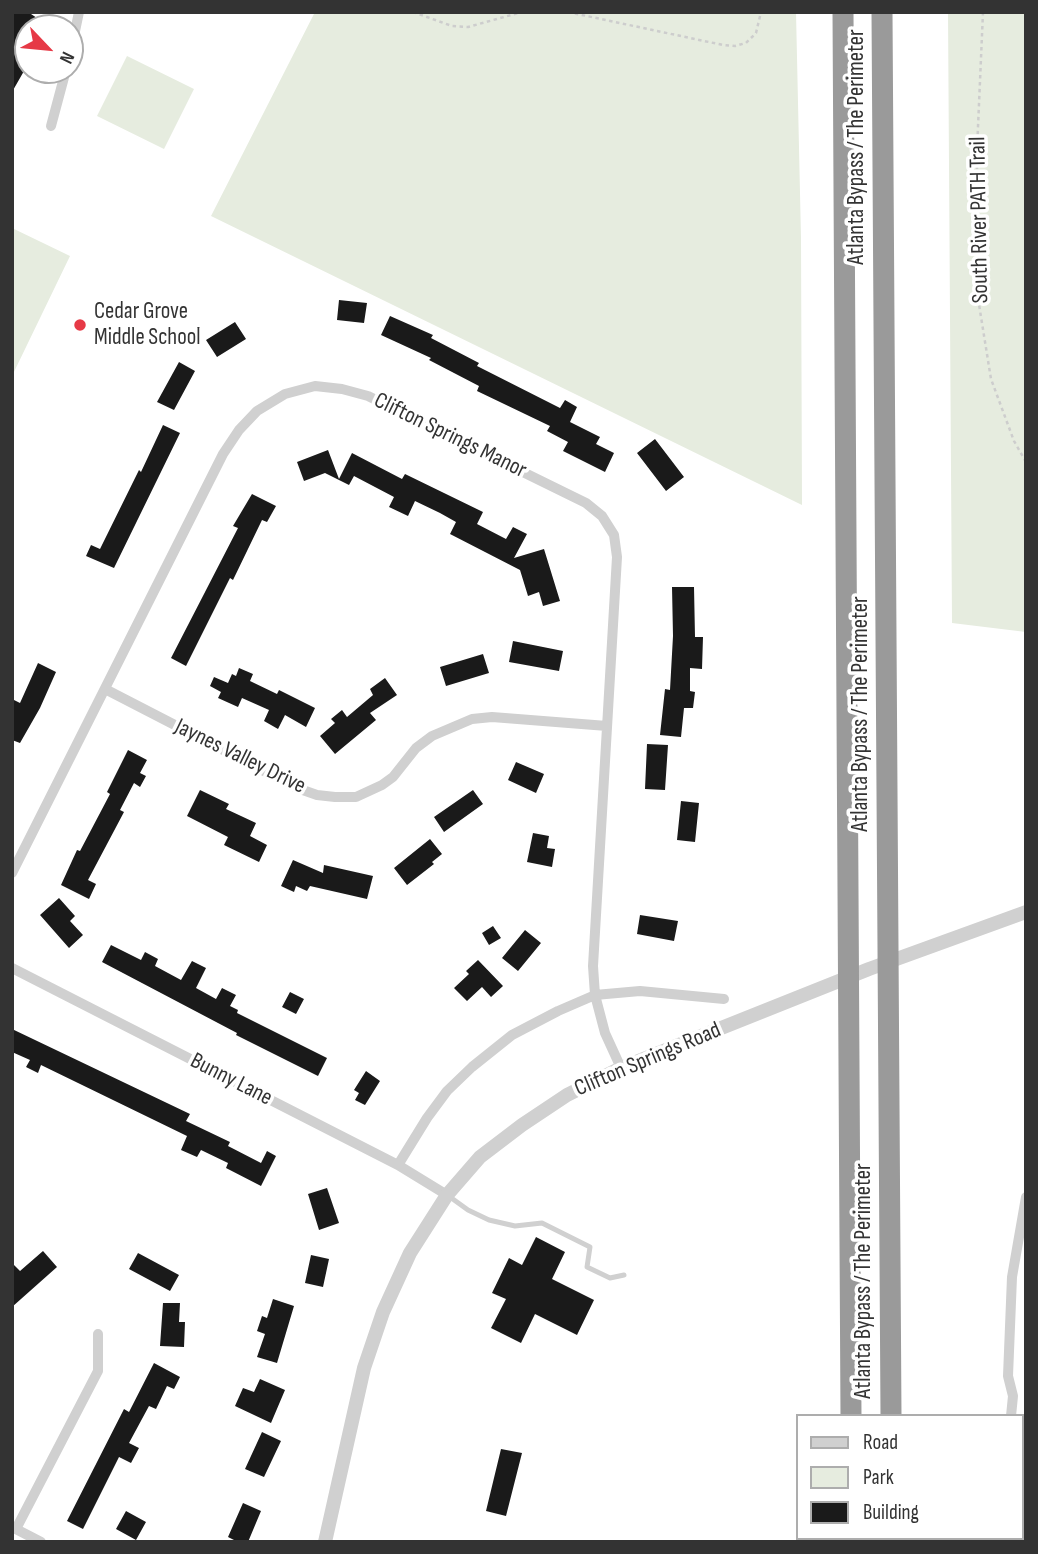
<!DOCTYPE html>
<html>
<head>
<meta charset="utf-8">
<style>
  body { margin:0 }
  #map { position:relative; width:1038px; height:1554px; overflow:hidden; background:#fff; font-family:"Sofia Sans Condensed",sans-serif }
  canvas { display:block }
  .frame { position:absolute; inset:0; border:14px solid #333; pointer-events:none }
  .legend { position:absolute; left:796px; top:1414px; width:228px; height:126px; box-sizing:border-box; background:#fff; border:2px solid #adadad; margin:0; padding:9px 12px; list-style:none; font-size:21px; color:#333 }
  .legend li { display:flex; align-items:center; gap:14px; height:35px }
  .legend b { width:35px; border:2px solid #adadad }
  .north { position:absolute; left:14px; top:14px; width:70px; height:70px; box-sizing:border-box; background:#fff; border:2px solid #adadad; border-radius:50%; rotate:116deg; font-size:19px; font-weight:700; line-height:28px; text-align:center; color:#333 }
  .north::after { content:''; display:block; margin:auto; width:24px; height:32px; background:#e63946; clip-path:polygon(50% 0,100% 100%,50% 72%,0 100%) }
</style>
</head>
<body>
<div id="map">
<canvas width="1038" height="1554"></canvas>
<div class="frame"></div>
<ul class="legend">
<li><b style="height:9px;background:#d0d0d0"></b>Road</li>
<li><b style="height:19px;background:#e6ecdf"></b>Park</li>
<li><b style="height:19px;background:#1a1a1a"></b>Building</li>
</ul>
<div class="north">N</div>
</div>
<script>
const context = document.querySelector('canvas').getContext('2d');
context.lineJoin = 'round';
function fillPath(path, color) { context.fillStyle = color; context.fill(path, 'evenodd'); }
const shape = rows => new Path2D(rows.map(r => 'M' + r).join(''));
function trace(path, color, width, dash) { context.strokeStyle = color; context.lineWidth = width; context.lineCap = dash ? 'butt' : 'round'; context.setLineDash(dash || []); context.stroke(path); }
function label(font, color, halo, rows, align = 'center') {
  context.font = font + ' "Sofia Sans Condensed",sans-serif'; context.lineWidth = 7; context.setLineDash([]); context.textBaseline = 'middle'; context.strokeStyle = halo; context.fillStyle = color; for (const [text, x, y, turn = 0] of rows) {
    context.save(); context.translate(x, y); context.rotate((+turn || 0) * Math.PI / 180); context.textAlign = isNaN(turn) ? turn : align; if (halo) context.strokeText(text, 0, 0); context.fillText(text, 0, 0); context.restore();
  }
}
const green = shape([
  [315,12,796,12,801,238,802,505,211,216],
  [948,12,1026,12,1026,632,952,623],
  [127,56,194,89,164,149,97,116],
  [12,228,70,256,12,376]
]);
const building = shape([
  [12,12,28,12,37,18,28,28,28,64,12,92],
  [339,300,367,303,364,323,337,320],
  [390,316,433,335,431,338,479,363,477,366,560,408,565,400,577,407,570,422,600,437,596,444,614,453,605,472,563,451,568,442,547,431,550,426,477,391,479,386,429,360,431,358,381,335],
  [235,322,246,339,217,357,206,340],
  [179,362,195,371,174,410,157,402],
  [163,425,180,433,114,568,86,556,91,545,100,549,139,470,141,472],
  [655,439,684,477,666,491,637,453],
  [328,450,339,479,352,453,402,479,405,474,483,512,477,524,506,539,513,527,527,534,514,558,544,549,560,601,543,606,539,592,528,596,520,570,450,534,456,522,440,513,415,501,408,516,389,507,394,497,354,476,349,485,325,473,304,481,297,462],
  [252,494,276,506,267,522,262,520,233,580,230,578,186,666,171,658,238,528,233,526],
  [672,587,694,587,695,637,703,637,702,669,690,668,690,691,695,692,693,708,684,708,681,737,660,735,665,689,670,690,673,636],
  [513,641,563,651,559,671,509,662],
  [483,654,489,673,446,686,440,667],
  [38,663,56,672,40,708,20,743,12,740,12,699,20,703],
  [239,668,253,674,250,681,277,694,279,690,315,708,306,727,285,715,278,729,264,721,269,710,242,698,238,707,218,698,221,692,210,686,214,677,228,683,232,674,236,676],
  [385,678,397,695,370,713,376,720,335,754,320,736,335,723,331,719,342,710,347,717,373,695,370,689],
  [647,744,668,745,665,790,645,789],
  [128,750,147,760,140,773,146,776,140,787,134,783,120,810,124,812,88,880,96,884,89,899,61,885,77,850,80,851,110,794,107,792],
  [516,762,544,774,536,793,508,780],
  [200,790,229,804,226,809,256,823,250,836,267,845,259,862,224,845,228,837,187,816],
  [473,790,483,804,444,832,434,817],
  [681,801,699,803,695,842,677,840],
  [533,833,549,836,547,848,555,849,552,867,527,862],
  [430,839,442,854,432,862,434,864,407,885,394,868],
  [293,860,323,873,324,865,373,876,367,899,310,886,307,891,296,886,294,892,281,886],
  [59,898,75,916,70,921,83,935,69,948,40,915],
  [640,915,678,921,674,941,637,934],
  [493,926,501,938,489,945,482,933],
  [525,930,541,943,518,971,502,958],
  [111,945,141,960,145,952,158,959,155,966,181,980,192,961,206,968,196,988,216,999,222,988,236,995,230,1006,238,1010,237,1013,327,1058,318,1076,236,1035,237,1033,102,962],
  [478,960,503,986,491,997,482,987,467,1001,454,988,469,974,466,971],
  [290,992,304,999,296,1014,282,1007],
  [12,1029,190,1114,186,1121,230,1142,228,1146,261,1163,267,1151,276,1156,261,1186,226,1168,228,1163,201,1150,197,1157,181,1150,187,1136,41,1065,38,1073,26,1067,30,1060,12,1052],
  [366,1071,380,1081,365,1105,355,1100,359,1093,354,1090],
  [327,1188,339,1223,319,1230,308,1194],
  [536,1237,565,1252,552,1279,594,1300,577,1335,535,1314,521,1343,491,1328,506,1299,492,1293,509,1258,522,1265],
  [43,1251,57,1267,12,1307,12,1263,20,1271],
  [138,1253,179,1275,170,1291,129,1269],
  [311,1255,329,1259,323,1287,305,1283],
  [273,1299,294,1306,277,1363,257,1357,265,1334,257,1331,262,1316,267,1318],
  [163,1303,180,1303,179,1322,185,1322,184,1347,160,1346],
  [154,1363,180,1377,174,1389,167,1386,156,1409,149,1406,129,1443,139,1448,131,1463,119,1457,83,1529,67,1521,124,1409,129,1412],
  [260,1379,285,1390,271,1423,235,1406,243,1388,254,1392],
  [262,1432,281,1441,264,1477,245,1469],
  [501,1449,522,1453,506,1516,486,1511],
  [243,1503,261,1511,248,1542,238,1542,228,1537],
  [126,1511,146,1522,136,1540,116,1529]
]);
const path = shape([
  [413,12,452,26,468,27,522,12],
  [568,12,723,45,735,46,746,43,756,33,761,12],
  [983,12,977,150,977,292,991,379,1014,441,1026,462]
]);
const service = shape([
  [450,1197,468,1210,489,1220,515,1226,542,1223,590,1247,587,1267,610,1278,624,1275]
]);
const minor = shape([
  [70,55,79,12],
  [51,126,66,70],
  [105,689,297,788,317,795,335,797,356,797,382,785,393,777,416,748,432,736,472,719,492,717,607,726],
  [12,873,223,454,239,430,257,411,285,394,315,386,342,389,368,396,586,503,602,516,614,535,617,557,593,966,595,995,605,1033,621,1068],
  [12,968,398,1165,447,1195],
  [398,1165,427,1118,447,1091,472,1067,512,1035,558,1011,595,995,640,991,724,999],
  [1011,1416,1013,1396,1008,1376,1012,1277,1026,1197],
  [12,1527,41,1542],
  [16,1529,98,1371,98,1334],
  [1002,1542,1002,1538]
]);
const tertiary = shape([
  [325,1542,364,1368,383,1312,410,1253,447,1195,480,1157,522,1125,567,1095,621,1068,869,969,1026,912]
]);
const motorway = shape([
  [843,12,851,1416],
  [882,12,891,1416],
  [851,1538,851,1542],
  [892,1538,892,1542]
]);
const markers = [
  [80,325,7,"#e63946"]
];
const streetNames = [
  ["Atlanta Bypass / The Perimeter",857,147,-90],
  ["South River PATH Trail",980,220,-91],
  ["Clifton Springs Manor",450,436,26],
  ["Atlanta Bypass / The Perimeter",861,714,-90],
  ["Jaynes Valley Drive",240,757,26],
  ["Clifton Springs Road",648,1060,-23],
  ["Bunny Lane",231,1080,27],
  ["Atlanta Bypass / The Perimeter",864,1281,-90]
];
const poiNames = [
  ["Cedar Grove",94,312],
  ["Middle School",94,338]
];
fillPath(green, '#e6ecdf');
fillPath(building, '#1a1a1a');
trace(path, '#cdcdcd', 2.5, [3.5, 3.5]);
trace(service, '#d0d0d0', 5);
trace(minor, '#d0d0d0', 10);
trace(tertiary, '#d0d0d0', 14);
trace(motorway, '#9a9a9a', 21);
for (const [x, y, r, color] of markers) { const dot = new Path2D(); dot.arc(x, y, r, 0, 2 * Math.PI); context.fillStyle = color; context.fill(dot); trace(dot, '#fff', 2.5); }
label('23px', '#333', '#fff', streetNames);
label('23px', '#333', '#fff', poiNames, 'left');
</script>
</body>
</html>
